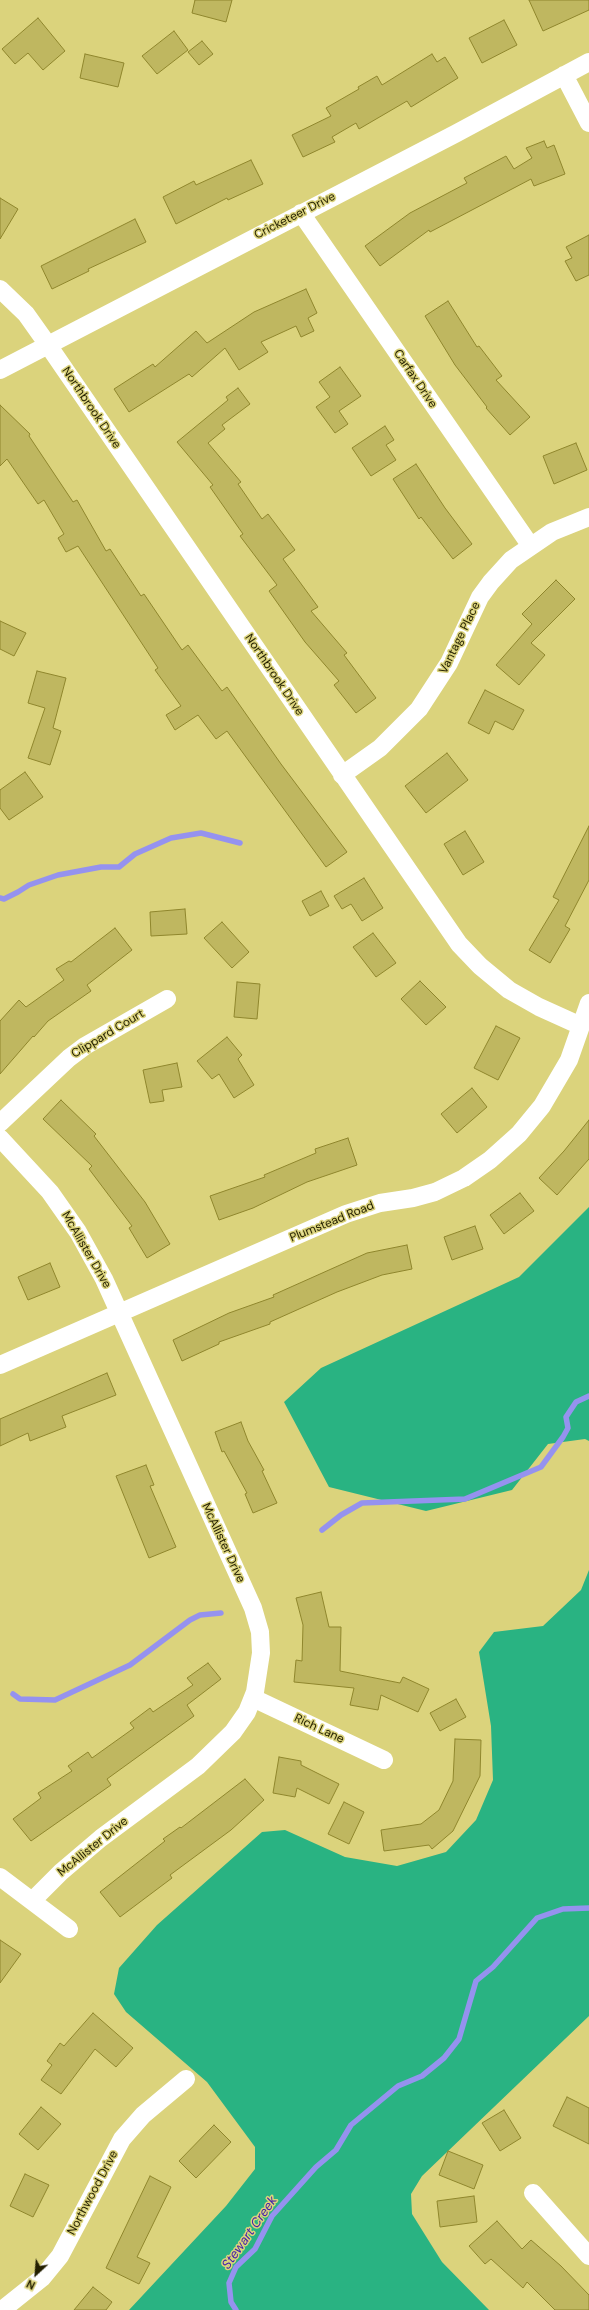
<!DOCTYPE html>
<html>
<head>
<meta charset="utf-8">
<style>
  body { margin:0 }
  #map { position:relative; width:589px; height:2310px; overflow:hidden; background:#dbd37c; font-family:"DM Sans",sans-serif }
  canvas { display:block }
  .north { position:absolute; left:16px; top:2254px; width:40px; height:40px; -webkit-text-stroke:3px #dbd37c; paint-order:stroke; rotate:206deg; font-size:11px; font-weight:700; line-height:16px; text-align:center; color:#231f00 }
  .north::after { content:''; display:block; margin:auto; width:14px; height:18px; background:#231f00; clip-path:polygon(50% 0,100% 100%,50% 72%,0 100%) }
</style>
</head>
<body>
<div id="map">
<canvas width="589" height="2310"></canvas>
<div class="north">N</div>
</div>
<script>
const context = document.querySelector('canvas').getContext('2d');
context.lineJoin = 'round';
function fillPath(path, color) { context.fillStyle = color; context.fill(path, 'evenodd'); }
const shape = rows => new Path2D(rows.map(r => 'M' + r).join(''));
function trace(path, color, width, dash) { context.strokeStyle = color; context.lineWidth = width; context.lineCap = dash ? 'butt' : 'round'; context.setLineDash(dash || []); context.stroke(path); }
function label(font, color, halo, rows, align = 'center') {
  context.font = font + ' "DM Sans",sans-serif'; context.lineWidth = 3; context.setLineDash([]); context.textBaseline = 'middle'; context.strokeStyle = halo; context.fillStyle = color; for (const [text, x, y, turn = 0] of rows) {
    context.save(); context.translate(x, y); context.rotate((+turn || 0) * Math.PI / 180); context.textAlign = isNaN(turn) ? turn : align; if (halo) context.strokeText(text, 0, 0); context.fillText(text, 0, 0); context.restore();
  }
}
const forest = shape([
  [589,1207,589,1441,585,1439,548,1444,512,1490,426,1511,329,1487,284,1402,321,1368,519,1277],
  [589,1570,589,2016,422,2176,411,2194,412,2214,442,2262,489,2310,129,2310,226,2206,255,2169,255,2147,207,2082,126,2012,114,1994,119,1968,157,1925,262,1832,285,1830,345,1857,397,1866,446,1852,476,1820,493,1780,491,1726,479,1652,494,1632,543,1626,581,1590]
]);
const stream = shape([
  [0,898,4,899,18,892,29,885,58,875,101,867,119,867,135,854,171,838,201,833,240,843],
  [322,1530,341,1515,362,1503,465,1499,541,1467,563,1437,568,1428,566,1417,576,1402,589,1396],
  [13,1694,20,1699,55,1700,130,1665,190,1620,200,1615,221,1613],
  [236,2310,231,2302,229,2283,236,2267,255,2249,272,2216,316,2167,336,2150,351,2125,398,2086,422,2076,444,2058,459,2039,476,1981,493,1967,537,1918,563,1909,589,1908]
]);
const building = shape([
  [195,0,232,0,226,22,192,13,195,0],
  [529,0,589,0,589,10,543,31,529,0],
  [38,18,65,51,43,70,28,53,15,64,2,49,38,18],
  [504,20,517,45,482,63,469,38,504,20],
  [174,31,188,50,157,74,142,56,174,31],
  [202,41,213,54,199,65,188,52,202,41],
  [85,54,124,63,118,87,80,78,85,54],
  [432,54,437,62,445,57,458,78,411,107,407,101,359,129,356,123,332,137,335,142,303,157,292,135,331,116,326,108,359,89,358,87,377,76,382,85,432,54],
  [544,141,547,148,554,145,565,174,534,186,531,179,430,232,429,230,380,266,365,246,410,213,467,183,464,178,506,156,514,169,532,158,526,148,544,141],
  [251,160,263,184,228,200,227,198,176,224,163,197,194,181,196,185,251,160],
  [0,198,18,209,0,239,0,198],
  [135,219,146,242,88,269,89,271,52,289,41,266,135,219],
  [589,235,589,275,576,281,565,261,572,258,566,247,589,235],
  [306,289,317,313,308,318,314,331,301,337,296,326,261,342,268,352,239,370,225,348,192,377,189,374,129,412,114,389,153,364,155,367,196,331,207,343,254,312,306,289],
  [448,301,477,347,479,346,502,376,496,380,530,417,510,435,486,408,487,407,455,365,425,316,448,301],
  [340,367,361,396,339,411,348,424,335,433,316,407,330,397,319,382,340,367],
  [238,388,250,404,222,425,225,429,208,443,241,482,238,484,262,519,268,514,295,550,283,559,318,607,311,611,347,653,344,655,376,698,356,713,334,685,339,681,305,642,269,591,277,585,240,536,243,534,210,487,213,485,177,442,228,400,226,397,238,388],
  [0,405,30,434,29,436,73,502,77,500,106,551,110,549,141,596,144,594,182,650,188,645,222,691,227,687,281,764,347,852,326,867,227,731,216,739,198,715,175,730,166,715,181,706,155,670,158,668,78,546,66,552,58,538,64,534,44,500,38,504,7,459,0,466,0,405],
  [385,426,394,440,386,445,396,460,371,476,352,448,385,426],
  [576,443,587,470,554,484,543,456,576,443],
  [416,464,445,508,472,544,453,559,421,517,419,519,393,479,416,464],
  [556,580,575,599,531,643,545,655,519,685,496,665,532,624,522,614,556,580],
  [0,621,26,633,14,656,0,649,0,621],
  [37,671,66,678,53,728,61,731,50,765,28,758,45,708,28,703,37,671],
  [485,690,524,710,513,730,495,721,489,734,468,723,485,690],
  [447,753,468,780,426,813,405,786,447,753],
  [25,772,43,797,9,820,0,808,0,790,25,772],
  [589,826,589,880,565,926,570,929,550,963,529,950,559,900,553,897,589,826],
  [465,831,484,862,463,875,444,844,465,831],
  [364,878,383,908,362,921,351,904,342,909,334,896,364,878],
  [321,891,329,906,310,916,302,901,321,891],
  [185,909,187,934,151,936,150,912,185,909],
  [222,922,249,952,232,968,204,938,222,922],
  [115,928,132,950,87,985,91,991,48,1021,34,1037,33,1036,0,1074,0,1021,19,1000,26,1007,64,980,56,969,69,961,71,962,115,928],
  [373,933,396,963,376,977,353,947,373,933],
  [420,981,446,1007,426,1025,401,999,420,981],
  [237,982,260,984,257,1019,234,1017,237,982],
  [496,1026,520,1038,498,1080,474,1068,496,1026],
  [227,1037,242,1055,238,1059,254,1085,234,1098,219,1074,212,1079,197,1061,227,1037],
  [177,1063,182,1087,162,1090,164,1101,150,1103,143,1070,177,1063],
  [472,1088,487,1107,457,1133,441,1114,472,1088],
  [61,1100,96,1134,94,1136,145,1202,170,1244,147,1258,129,1228,132,1226,89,1169,92,1166,43,1119,61,1100],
  [589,1120,589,1159,557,1195,539,1178,564,1151,589,1120],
  [348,1138,357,1165,307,1182,253,1208,219,1220,210,1196,265,1177,264,1175,316,1153,315,1149,348,1138],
  [520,1193,534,1211,504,1234,490,1215,520,1193],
  [475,1226,483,1249,452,1260,444,1237,475,1226],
  [407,1245,412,1269,382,1275,337,1292,270,1322,270,1324,219,1342,219,1344,182,1361,173,1340,229,1313,274,1297,273,1295,367,1253,407,1245],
  [50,1263,60,1287,28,1300,18,1277,50,1263],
  [107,1373,116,1395,62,1416,66,1427,30,1441,28,1433,0,1446,0,1419,107,1373],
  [241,1422,248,1441,264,1470,262,1471,277,1503,253,1513,245,1494,247,1493,224,1451,222,1452,215,1432,241,1422],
  [146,1465,154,1485,150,1486,176,1547,149,1558,116,1476,146,1465],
  [321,1592,329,1627,341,1627,340,1671,400,1683,403,1677,429,1689,418,1712,381,1695,378,1710,350,1705,354,1688,294,1682,296,1660,302,1661,303,1625,296,1598,321,1592],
  [208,1663,221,1679,187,1705,194,1716,107,1779,111,1785,31,1841,13,1819,41,1798,38,1793,72,1771,68,1766,88,1752,92,1758,134,1728,130,1723,150,1708,153,1712,193,1685,187,1678,208,1663],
  [456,1699,466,1717,440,1731,430,1713,456,1699],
  [455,1739,481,1740,480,1776,453,1831,432,1849,429,1845,384,1851,381,1830,421,1824,439,1810,453,1781,455,1739],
  [279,1757,301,1761,301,1765,339,1784,329,1804,297,1788,295,1797,273,1793,279,1757],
  [245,1779,264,1800,231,1830,170,1875,172,1878,120,1917,100,1892,165,1841,163,1839,180,1827,181,1828,245,1779],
  [344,1802,364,1812,349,1844,328,1834,344,1802],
  [0,1940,21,1954,0,1983,0,1940],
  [93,2013,133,2048,116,2067,95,2049,61,2094,41,2080,52,2065,47,2061,60,2043,64,2046,93,2013],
  [567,2097,589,2108,589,2144,553,2126,567,2097],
  [41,2107,61,2124,38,2150,19,2134,41,2107],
  [504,2110,521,2138,500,2151,482,2123,504,2110],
  [214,2125,231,2142,196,2178,179,2161,214,2125],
  [448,2151,483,2165,474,2189,439,2175,448,2151],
  [25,2174,49,2185,33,2217,10,2206,25,2174],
  [150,2176,171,2187,137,2257,150,2263,139,2284,106,2268,150,2176],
  [474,2196,477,2222,440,2227,437,2201,474,2196],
  [497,2221,522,2249,531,2240,561,2266,589,2295,589,2310,555,2310,527,2282,523,2288,491,2259,485,2264,469,2246,497,2221],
  [93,2287,112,2302,106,2310,74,2310,93,2287]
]);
const minor = shape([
  [564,75,589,123],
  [301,213,530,545],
  [0,289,26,314,48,345,459,944,480,966,509,990,539,1007,581,1026],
  [0,370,455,134,589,62],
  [342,775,380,748,419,709,449,663,480,597,491,582,511,560,552,532,589,517],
  [0,1123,69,1058,85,1046,167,999],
  [0,1138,50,1192,78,1232,104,1279,253,1608,260,1632,261,1653,255,1692,247,1712,233,1732,198,1766,101,1838,61,1872,32,1901],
  [0,1365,346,1214,380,1203,413,1198,435,1192,464,1178,490,1160,519,1134,542,1106,569,1060,589,1003],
  [253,1698,384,1760],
  [0,1877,69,1929],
  [533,2193,589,2256],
  [2,2310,42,2278,60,2256,122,2139,143,2115,186,2079]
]);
const streetNames = [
  ["Cricketeer Drive",295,216,-27],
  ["Carfax Drive",415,379,56],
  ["Northbrook Drive",91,408,56],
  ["Vantage Place",460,638,-64],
  ["Northbrook Drive",274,675,56],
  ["Clippard Court",108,1034,-31],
  ["Plumstead Road",332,1222,-22],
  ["McAllister Drive",86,1250,60],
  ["McAllister Drive",223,1543,65],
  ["Rich Lane",319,1729,25],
  ["McAllister Drive",93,1847,-39],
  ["Northwood Drive",93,2193,-62]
];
const waterNames = [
  ["Stewart Creek",250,2233,-55]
];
fillPath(forest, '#29b382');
trace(stream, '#9592ef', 5.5);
fillPath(building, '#bfb760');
trace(building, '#8f862d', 1);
trace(minor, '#fff', 18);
label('12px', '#231f00', '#dbd37c', streetNames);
label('italic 13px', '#4321aa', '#dbd37c', waterNames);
</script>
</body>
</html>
